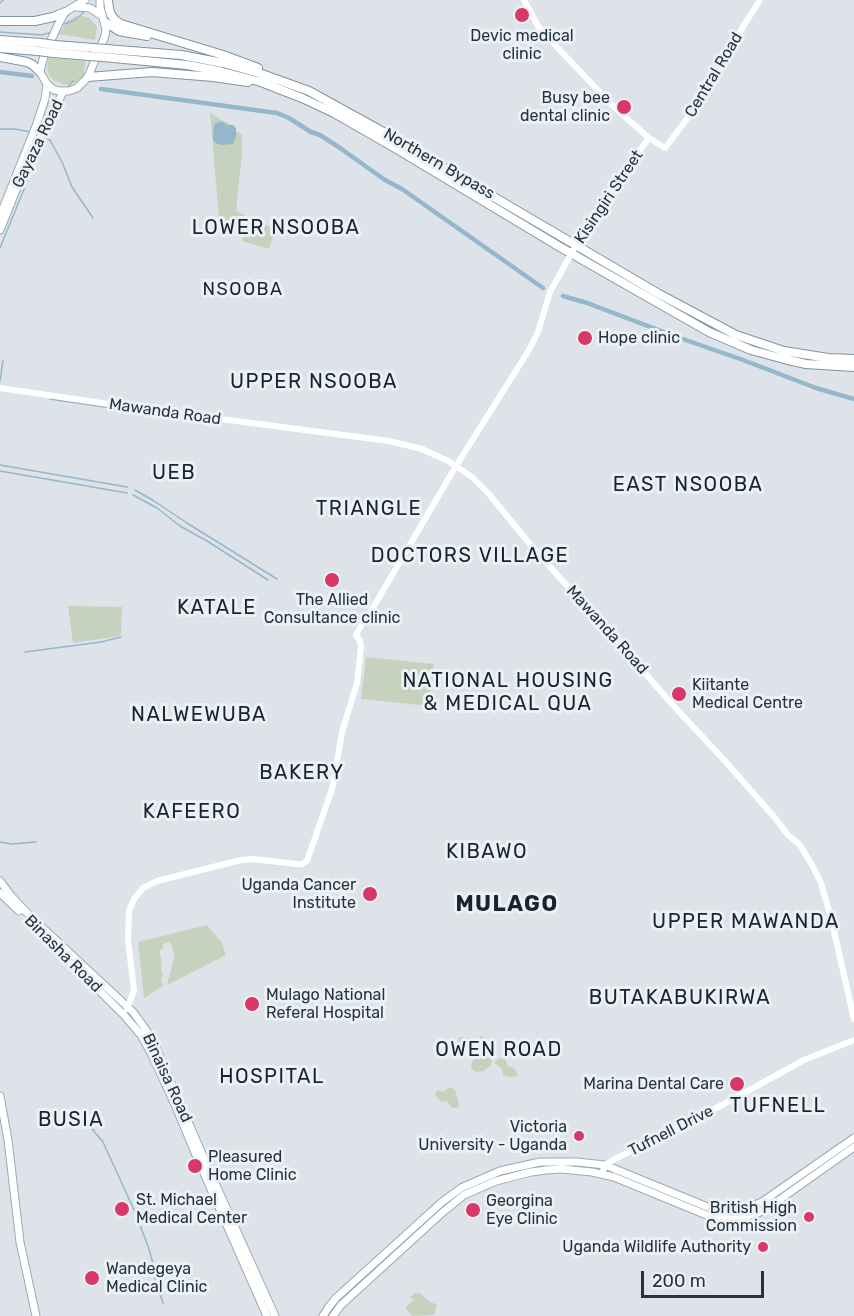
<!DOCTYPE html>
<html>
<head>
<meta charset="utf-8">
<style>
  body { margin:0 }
  #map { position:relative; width:854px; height:1316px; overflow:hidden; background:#dde3e8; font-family:Rubik,sans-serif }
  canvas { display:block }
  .scale { position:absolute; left:641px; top:1271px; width:123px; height:27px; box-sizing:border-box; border:3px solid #25333f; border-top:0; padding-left:8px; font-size:18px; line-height:21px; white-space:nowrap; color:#25333f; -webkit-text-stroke:4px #ecf1f5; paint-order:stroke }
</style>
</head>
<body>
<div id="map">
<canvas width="854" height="1316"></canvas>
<div class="scale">200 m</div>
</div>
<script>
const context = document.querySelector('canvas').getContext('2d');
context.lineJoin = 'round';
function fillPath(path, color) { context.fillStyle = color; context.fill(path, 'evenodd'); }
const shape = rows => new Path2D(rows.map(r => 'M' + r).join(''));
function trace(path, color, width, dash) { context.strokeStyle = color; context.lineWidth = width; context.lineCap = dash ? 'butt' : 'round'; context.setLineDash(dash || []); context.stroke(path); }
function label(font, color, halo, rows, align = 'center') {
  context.font = font + ' Rubik,sans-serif'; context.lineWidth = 6; context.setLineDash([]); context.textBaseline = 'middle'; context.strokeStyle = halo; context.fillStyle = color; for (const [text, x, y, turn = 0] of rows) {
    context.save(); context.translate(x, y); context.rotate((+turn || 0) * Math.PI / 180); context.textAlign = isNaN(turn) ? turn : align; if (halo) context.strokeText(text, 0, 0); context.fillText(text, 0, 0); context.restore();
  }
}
const green = shape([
  [77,16,83,16,89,18,97,26,95,40,59,34,67,21],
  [48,58,85,61,84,74,79,80,74,83,66,85,60,83,53,80,49,75,47,68],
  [210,112,219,119,230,124,237,132,242,134,242,153,236,211,273,228,275,231,269,249,242,241,244,235,250,238,254,227,247,223,243,224,238,222,234,229,236,233,220,230],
  [68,606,122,607,121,634,119,636,73,643],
  [366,657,434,664,429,706,361,699],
  [207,925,222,943,226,955,167,985,175,955,170,942,163,944,163,948,159,951,162,961,161,968,163,975,161,979,163,986,144,998,138,942],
  [481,1036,486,1038,490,1044,489,1057,492,1061,490,1066,484,1071,476,1072,471,1068,472,1062,481,1052,474,1044,462,1044,458,1041,460,1037,470,1038,476,1040],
  [499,1058,505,1059,508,1066,515,1069,518,1076,510,1077,503,1075,502,1069,494,1063],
  [450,1087,455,1090,459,1105,457,1108,452,1108,447,1101,442,1102,437,1098,435,1094,438,1090,444,1092],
  [557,1164,591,1166,586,1169,566,1168,480,1185,367,1278,361,1279,442,1207,460,1194,497,1176,513,1171,539,1166],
  [416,1293,421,1294,429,1301,437,1305,434,1315,412,1316,405,1308,414,1300,410,1297]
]);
const water = shape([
  [218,122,223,122,227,125,233,125,236,128,236,137,233,144,222,145,217,144,213,139,214,124]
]);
const stream = shape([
  [0,3,3,0],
  [61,25,73,21,81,15,84,11],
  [0,32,42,35,52,32],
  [68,87,73,81],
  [0,129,15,129,31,132],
  [43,137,50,140,62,162,72,187,93,218],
  [0,248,45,138,61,103],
  [0,381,3,360],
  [50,399,125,410],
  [137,411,165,415],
  [0,465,127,487],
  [0,471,127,493],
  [135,490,154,501,187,523,277,579],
  [133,495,157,508,180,526,207,541,268,580],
  [25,652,101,642,121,637],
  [0,842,12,844,36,842],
  [87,1120,88,1124,103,1142,135,1212,149,1249,154,1267,154,1276,163,1303]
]);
const canal = shape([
  [0,72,32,76],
  [101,89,277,113,289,118,311,132,320,135,340,148,385,180,402,189,543,288],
  [563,296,587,303,677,337,743,360,816,388,854,399]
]);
const secondary = shape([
  [524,0,538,26,554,44,614,107,649,138,665,148,702,99,744,25,760,0],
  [581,237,614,185,649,138],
  [0,388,129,407,389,441,422,449,448,461,472,477,489,494,534,549,570,589,604,626,671,703,725,761,776,819,787,834,800,845,812,865,821,883,831,918,854,1019],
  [127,1009,134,990,128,940,129,911,134,899,143,888,157,881,241,860,252,859,297,864,302,864,307,861,333,786,342,732,357,683,361,647,360,641,356,635,358,631,374,606,456,466,529,350,538,332,550,292,570,256],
  [602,1174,605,1165,613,1160,724,1104,804,1060,854,1040]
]);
const primary = shape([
  [85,0,65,12,59,23,44,55,40,72,47,84,54,90,60,91,69,91,77,88,88,77,105,36,106,29,100,7,100,0],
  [77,7,90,8,102,16],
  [0,216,36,126,45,99,47,84],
  [0,230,27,163,63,92],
  [0,881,12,897,30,916,133,1012,146,1030,157,1050,205,1161,275,1316],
  [0,893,19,911],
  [31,923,124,1015,141,1035,151,1053,173,1100,196,1155,267,1316],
  [0,1096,8,1140,20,1242,36,1316],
  [323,1316,328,1308,336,1298,442,1202,461,1188,500,1171,540,1162,577,1162,605,1165,705,1206,716,1210,731,1210,750,1207,762,1202,854,1138],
  [333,1316,341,1305,443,1212,464,1195,496,1181,531,1172,546,1170,562,1169,592,1172,614,1177,714,1218,734,1219,744,1217,758,1213,772,1205,854,1147]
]);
const highway = shape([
  [108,0,109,9,111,15,116,21,121,24,223,55,258,68],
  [0,21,35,21,53,17,65,12],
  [105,22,119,31,147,36],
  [0,40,41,43],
  [55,45,93,48],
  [0,48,38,51],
  [106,49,181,55,223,63,259,73,309,91,378,129,659,294,736,335,784,351,828,358,854,359],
  [53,53,89,56],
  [0,57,27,62,33,65,40,72],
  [103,57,187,65,219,71,261,82,302,98,334,113,395,148,560,247,709,332,751,350,784,359,806,364,854,367],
  [88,77,152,72,213,77,248,82]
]);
const secondaryBridge = shape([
  [570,256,581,237]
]);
const highwayBridge = shape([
  [41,43,55,45],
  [93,48,106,49],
  [38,51,53,53],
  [89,56,103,57]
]);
const markers = [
  [522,15,8,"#d73868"],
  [624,107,8,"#d73868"],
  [585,338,8,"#d73868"],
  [332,580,8,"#d73868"],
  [679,694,8,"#d73868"],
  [370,894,8,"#d73868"],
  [252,1004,8,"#d73868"],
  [737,1084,8,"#d73868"],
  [579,1136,6,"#d73868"],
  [195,1166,8,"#d73868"],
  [122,1209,8,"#d73868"],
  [473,1210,8,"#d73868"],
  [809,1217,6,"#d73868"],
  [763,1247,6,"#d73868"],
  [92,1278,8,"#d73868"]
];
const poiNames = [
  ["Devic medical",522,36,"center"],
  ["clinic",522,54,"center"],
  ["Busy bee",610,98,"right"],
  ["dental clinic",610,116,"right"],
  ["Hope clinic",598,338],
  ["The Allied",332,600,"center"],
  ["Consultance clinic",332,618,"center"],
  ["Kiitante",692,685],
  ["Medical Centre",692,703],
  ["Uganda Cancer",356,885,"right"],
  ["Institute",356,903,"right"],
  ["Mulago National",266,995],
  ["Referal Hospital",266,1013],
  ["Marina Dental Care",724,1084,"right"],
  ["Victoria",567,1127,"right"],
  ["University - Uganda",567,1145,"right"],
  ["Pleasured",208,1157],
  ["Home Clinic",208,1175],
  ["St. Michael",136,1200],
  ["Medical Center",136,1218],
  ["Georgina",486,1201],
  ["Eye Clinic",486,1219],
  ["British High",797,1208,"right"],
  ["Commission",797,1226,"right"],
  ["Uganda Wildlife Authority",751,1247,"right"],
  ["Wandegeya",106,1269],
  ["Medical Clinic",106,1287]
];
const streetNames = [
  ["Central Road",714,75,-59],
  ["Gayaza Road",38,144,-64],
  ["Northern Bypass",439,164,30],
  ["Kisingiri Street",609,197,-56],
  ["Mawanda Road",165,412,8],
  ["Mawanda Road",607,630,48],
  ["Binasha Road",63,954,45],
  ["Binaisa Road",167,1078,65],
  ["Tufnell Drive",671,1131,-27]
];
const neighbourhoodNames = [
  ["NSOOBA",243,290]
];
const quarterNames = [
  ["LOWER NSOOBA",276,228],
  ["UPPER NSOOBA",314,382],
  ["UEB",174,473],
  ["EAST NSOOBA",688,485],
  ["TRIANGLE",369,509],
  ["DOCTORS VILLAGE",470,556],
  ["KATALE",217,608],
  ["NATIONAL HOUSING",508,681],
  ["& MEDICAL QUA",508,704],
  ["NALWEWUBA",199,715],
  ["BAKERY",302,773],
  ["KAFEERO",192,812],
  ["KIBAWO",487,852],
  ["UPPER MAWANDA",746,922],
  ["BUTAKABUKIRWA",680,998],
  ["OWEN ROAD",499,1050],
  ["HOSPITAL",272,1077],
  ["TUFNELL",778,1106],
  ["BUSIA",71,1120]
];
const districtNames = [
  ["MULAGO",507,905]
];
fillPath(green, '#c6d2bd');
fillPath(water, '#95b7cb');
trace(stream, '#95b7cb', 1.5);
trace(canal, '#95b7cb', 4.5);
trace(primary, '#9ba9b4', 9);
trace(highway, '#83939f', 10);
trace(secondary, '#fff', 6);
trace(primary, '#fff', 7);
trace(highway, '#fff', 8);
trace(highwayBridge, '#83939f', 10, []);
trace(secondaryBridge, '#fff', 6);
trace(highwayBridge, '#fff', 8);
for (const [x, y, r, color] of markers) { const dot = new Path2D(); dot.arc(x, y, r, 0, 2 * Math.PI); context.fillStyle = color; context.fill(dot); trace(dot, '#ecf1f5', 2); }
label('16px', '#25333f', '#ecf1f5', poiNames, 'left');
label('16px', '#25333f', '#ecf1f5', streetNames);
context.letterSpacing = '1.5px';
label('18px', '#182430', '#ecf1f5', neighbourhoodNames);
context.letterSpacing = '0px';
context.letterSpacing = '1.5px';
label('20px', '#182430', '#ecf1f5', quarterNames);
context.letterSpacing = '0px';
context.letterSpacing = '1.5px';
label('bold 22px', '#182430', '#ecf1f5', districtNames);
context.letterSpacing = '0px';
</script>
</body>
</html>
